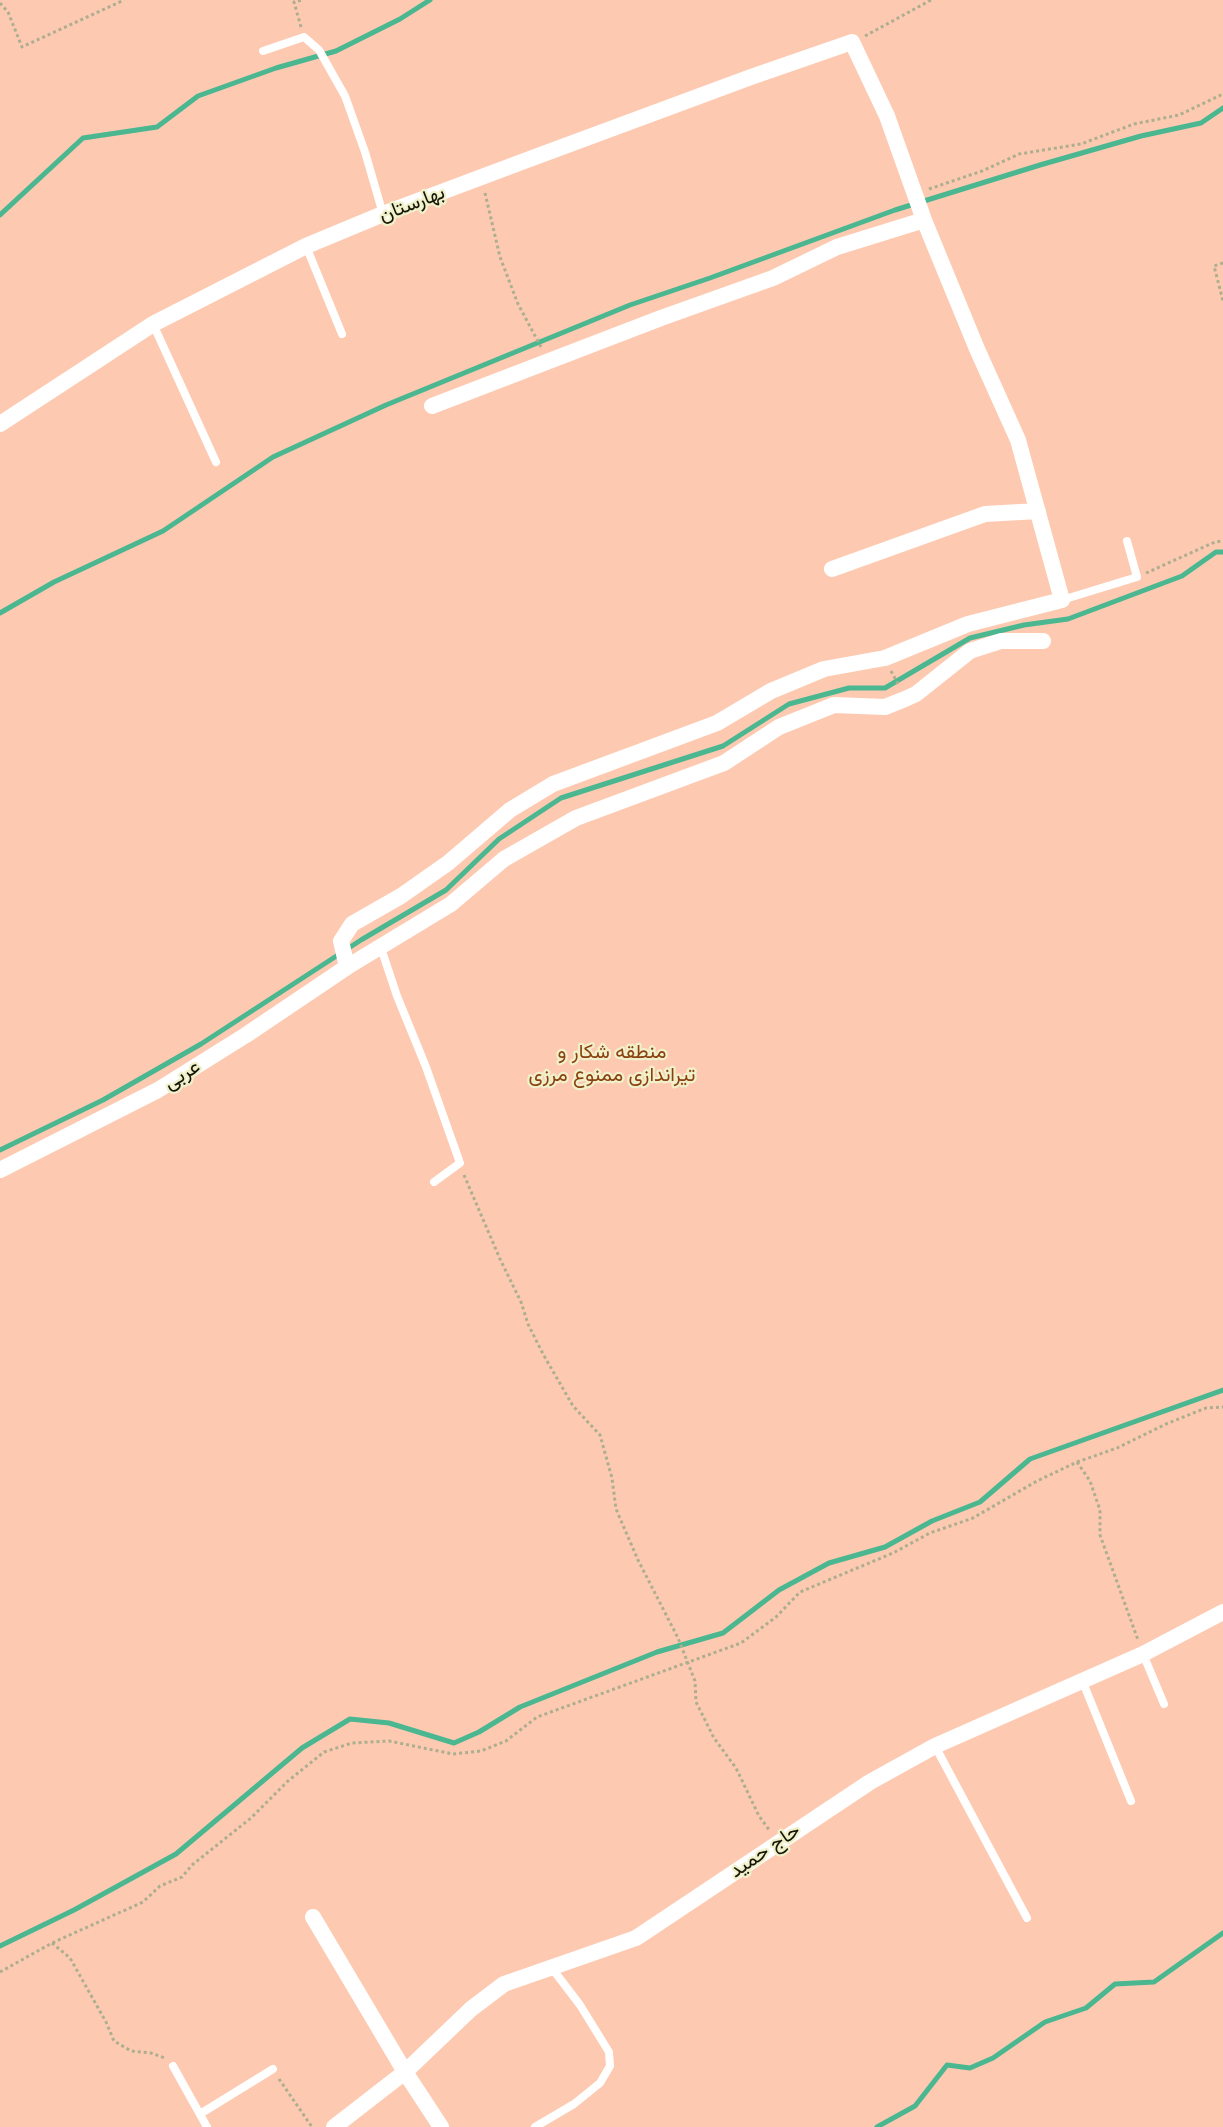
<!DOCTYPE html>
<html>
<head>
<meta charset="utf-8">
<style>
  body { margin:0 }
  canvas { display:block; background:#f0f1cb }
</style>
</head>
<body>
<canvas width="1223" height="2127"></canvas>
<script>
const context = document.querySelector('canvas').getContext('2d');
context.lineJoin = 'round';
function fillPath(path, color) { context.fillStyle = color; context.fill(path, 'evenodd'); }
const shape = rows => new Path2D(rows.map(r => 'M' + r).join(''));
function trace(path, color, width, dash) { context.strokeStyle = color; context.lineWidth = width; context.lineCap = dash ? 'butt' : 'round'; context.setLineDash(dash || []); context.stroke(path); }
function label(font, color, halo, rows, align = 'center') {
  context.font = font + ' "PT Sans",Vazirmatn,sans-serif'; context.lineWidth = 4.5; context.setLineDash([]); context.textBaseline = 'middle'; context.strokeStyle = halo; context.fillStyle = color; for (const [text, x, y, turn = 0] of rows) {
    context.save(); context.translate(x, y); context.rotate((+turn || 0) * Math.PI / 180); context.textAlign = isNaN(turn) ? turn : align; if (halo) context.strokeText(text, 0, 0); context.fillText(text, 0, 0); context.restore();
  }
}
const green = shape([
  [0,0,1223,0,1223,2127,0,2127]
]);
const stream = shape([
  [0,215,83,138,157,127,198,96,276,68,336,51,400,19,430,0],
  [0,613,54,582,163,531,273,457,386,405,630,305,710,278,895,210,1040,165,1141,136,1201,123,1223,108],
  [0,1150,103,1100,201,1044,361,940,446,890,499,839,561,798,723,746,789,704,849,688,885,688,970,638,1024,625,1068,619,1182,576,1216,552,1223,552],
  [0,1946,74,1910,176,1854,302,1748,350,1719,389,1723,454,1743,479,1732,520,1707,657,1652,723,1633,779,1590,829,1563,885,1547,932,1521,980,1502,1030,1459,1223,1390],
  [877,2127,915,2106,947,2065,970,2068,993,2058,1045,2022,1086,2008,1115,1984,1154,1982,1223,1933]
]);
const path = shape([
  [0,3,8,12,22,47,124,0],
  [301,27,294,2,302,0],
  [865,36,931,0],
  [929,189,982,171,1019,154,1081,144,1134,124,1179,115,1223,94],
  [485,193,500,257,518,304,541,347],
  [1223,263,1214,266,1223,301],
  [1146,573,1215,542,1223,541],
  [891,671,898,684],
  [464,1175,500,1259,521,1302,528,1324,543,1354,573,1406,600,1435,612,1478,616,1509,638,1560,678,1638,695,1681,696,1702,714,1738,736,1768,759,1816,770,1831],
  [1077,1462,1090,1481,1100,1510,1100,1535,1138,1640],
  [52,1943,70,1958,106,2022,114,2041,131,2051,151,2053,165,2058],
  [0,1972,52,1943,143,1902,160,1886,182,1877,192,1865,251,1818,288,1781,324,1752,352,1743,389,1741,453,1754,481,1751,506,1741,537,1717,741,1643,776,1617,800,1592,893,1553,930,1533,973,1518,1037,1481,1077,1462,1117,1448,1166,1424,1206,1408,1223,1407],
  [279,2079,312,2127]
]);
const lane = shape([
  [263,51,304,37,319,50,345,96,365,152,383,214],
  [306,246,342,334],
  [153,324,216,462],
  [1062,600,1137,577,1127,541],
  [381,948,397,996,426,1067,460,1163,434,1182],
  [1143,1654,1164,1704],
  [1082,1680,1131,1801],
  [935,1746,1027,1918],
  [173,2066,207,2127],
  [200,2114,273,2069],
  [535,2127,574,2104,600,2083,610,2066,609,2052,580,2005,551,1967]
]);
const street = shape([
  [432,406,661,318,773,278,837,247,924,220],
  [0,424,153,324,306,246,383,214,527,160,751,77,852,42,887,116,924,220,977,349,1018,440,1062,600,968,624,885,658,824,669,771,691,717,723,553,784,510,810,448,863,401,896,352,924,341,941,347,967,246,1035,158,1090,0,1170],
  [832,569,985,514,1038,511],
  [347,967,451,904,504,859,576,818,724,763,779,727,834,705,885,707,905,699,916,694,970,651,1001,641,1043,641],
  [313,1917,405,2072,441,2127],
  [334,2127,405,2072,471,2009,504,1984,636,1938,870,1782,935,1746,1143,1654,1223,1612]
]);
const streetNames = [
  ["بهارستان",412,204,-21],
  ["عربی",182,1075,-32],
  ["حاج حمید",765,1851,-34]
];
const parkNames = [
  ["منطقه شکار و",612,1052],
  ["تیراندازی ممنوع مرزی",612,1075]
];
fillPath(green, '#fdcab1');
trace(stream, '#4ab791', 5);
trace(path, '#adae8f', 3, [3, 3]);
trace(lane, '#fff', 8);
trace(street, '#fff', 16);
label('20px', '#141306', '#f0f1cb', streetNames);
label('20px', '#8a400f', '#f0f1cb', parkNames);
</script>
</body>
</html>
